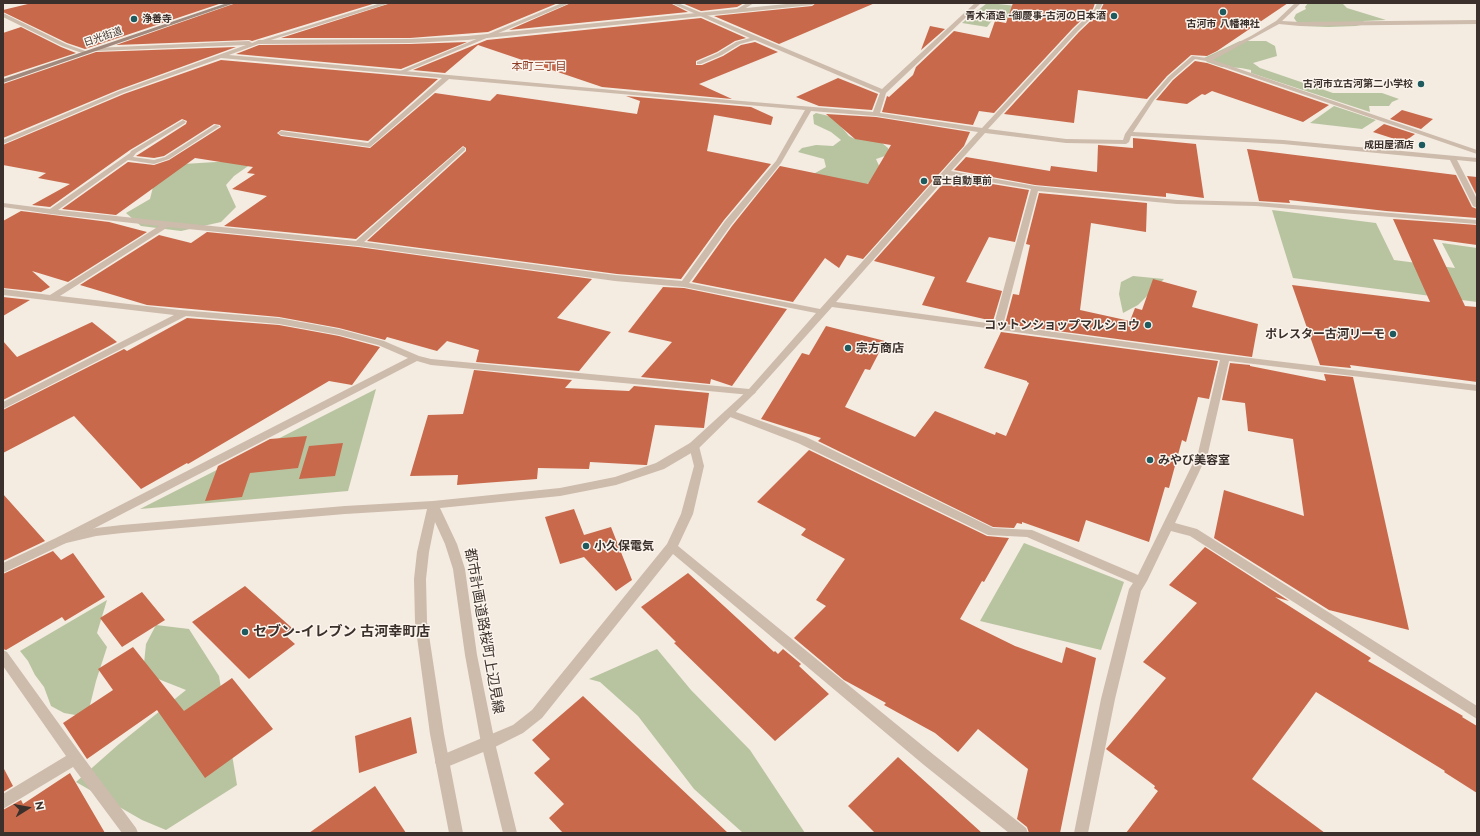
<!DOCTYPE html>
<html>
<head>
<meta charset="utf-8">
<style>
  body { margin:0 }
  #map { position:relative; width:1480px; height:836px; overflow:hidden; background:#f4ebe1; font-family:Montserrat,sans-serif }
  canvas { display:block }
  .frame { position:absolute; inset:0; border:4px solid #3b302b; pointer-events:none }
  .north { position:absolute; left:8px; top:788px; width:40px; height:40px; -webkit-text-stroke:3px #fbf5ee; paint-order:stroke; rotate:79deg; font-size:11px; font-weight:700; line-height:16px; text-align:center; color:#3b302b }
  .north::after { content:''; display:block; margin:auto; width:14px; height:18px; background:#3b302b; clip-path:polygon(50% 0,100% 100%,50% 72%,0 100%) }
</style>
</head>
<body>
<div id="map">
<canvas width="1480" height="836"></canvas>
<div class="frame"></div>
<div class="north">N</div>
</div>
<script>
const context = document.querySelector('canvas').getContext('2d');
context.lineJoin = 'round';
function fillPath(path, color) { context.fillStyle = color; context.fill(path, 'evenodd'); }
const shape = rows => new Path2D(rows.map(r => 'M' + r).join(''));
function trace(path, color, width, dash) { context.strokeStyle = color; context.lineWidth = width; context.lineCap = dash ? 'butt' : 'round'; context.setLineDash(dash || []); context.stroke(path); }
function label(font, color, halo, rows, align = 'center') {
  context.font = font + ' Montserrat,"Noto Sans JP",sans-serif'; context.lineWidth = 3; context.setLineDash([]); context.textBaseline = 'middle'; context.strokeStyle = halo; context.fillStyle = color; for (const [text, x, y, turn = 0] of rows) {
    context.save(); context.translate(x, y); context.rotate((+turn || 0) * Math.PI / 180); context.textAlign = isNaN(turn) ? turn : align; if (halo) context.strokeText(text, 0, 0); context.fillText(text, 0, 0); context.restore();
  }
}
const green = shape([
  [987,3,989,3,1045,9,1028,22,993,19,987,27,962,23],
  [1308,3,1342,3,1347,8,1386,20,1364,21,1361,25,1356,26,1328,27,1301,26,1296,21,1294,18,1296,14,1306,9,1305,7],
  [1240,41,1266,41,1275,46,1277,56,1253,63,1260,68,1333,93,1382,93,1399,99,1392,102,1389,106,1369,106,1370,112,1251,73,1251,70,1241,68,1222,67,1207,62,1204,58],
  [1334,106,1376,120,1362,129,1310,123],
  [816,113,833,117,849,136,855,139,866,138,882,143,888,148,891,154,876,159,880,168,870,183,861,186,808,177,826,167,824,159,798,152,802,148,816,145,833,146,841,140,831,132,814,124,813,115],
  [261,157,234,176,226,185,236,207,221,222,181,231,141,226,126,213,150,199,156,175,167,165,216,162],
  [1272,210,1376,223,1394,260,1455,268,1442,243,1477,248,1477,302,1293,278],
  [1133,276,1164,279,1138,305,1123,313,1119,294,1121,282],
  [376,389,348,491,140,509],
  [1024,543,1124,582,1101,650,980,621],
  [107,600,97,633,107,647,96,681,87,717,64,713,51,706,44,687,35,675,28,661,20,651],
  [156,625,189,629,219,676,237,785,166,830,142,820,76,782,119,744,186,690,143,673,146,644],
  [657,649,691,690,750,750,805,833,743,833,694,789,638,716,600,682,589,679]
]);
const building = shape([
  [32,3,222,3,85,49,67,43,3,12,3,10],
  [236,3,376,3,252,41,249,40,116,45],
  [391,3,558,3,488,32,410,38,281,38],
  [571,3,670,3,688,12,509,30],
  [682,3,744,3,737,7,701,11],
  [816,3,875,3,779,44,714,16,812,6],
  [1013,3,1095,3,1093,9,1073,28,994,113,979,111,973,125,882,112,887,96,889,97,913,75,916,67,954,31,989,38,995,21,1006,23],
  [1104,3,1288,3,1217,51,1207,56,1191,55,1167,76,1147,99,1078,90,1074,123,1004,114,1079,32,1099,13],
  [701,18,746,38,735,41,717,52,696,61,696,65,702,65,723,56,741,45,755,42,778,52,699,84,732,99,602,87,478,45,445,73,413,70,487,40],
  [930,26,945,29,921,50],
  [21,27,61,47,76,53,3,77,3,33],
  [467,42,401,69,236,54,259,45,410,44],
  [236,47,118,90,3,138,3,84,96,52],
  [221,60,438,79,368,141,281,130,277,133,281,136,370,148,435,93,490,101,497,94,637,114,640,101,626,96,751,107,773,117,771,125,714,115,707,151,771,164,724,220,681,279,617,274,367,241,466,151,466,148,463,146,356,239,224,226,267,196,232,189,255,174,247,173,253,167,195,158,116,215,62,209,128,162,154,165,169,160,221,127,220,125,214,124,164,156,154,158,136,156,186,124,187,121,182,119,130,150,50,207,32,205,70,184,38,178,46,173,3,165,3,145,124,94],
  [1195,61,1207,63,1329,105,1303,122,1212,91,1205,95,1202,94,1187,104,1156,100,1173,80],
  [838,78,878,94,872,110,819,106,796,97],
  [1402,110,1433,119,1421,129,1390,119],
  [826,114,876,117,970,132,964,146,863,259,847,255,839,268,825,258,793,302,692,282,732,226,780,166,868,184,891,145,855,139],
  [1384,124,1415,134,1404,142,1373,132],
  [1133,138,1196,144,1204,198,1166,193,1166,197,1035,185,954,170,966,157,1050,171,1051,166,1097,172,1098,145,1133,148],
  [1247,149,1456,175,1472,207,1477,209,1477,218,1386,211,1289,200,1290,203,1259,201],
  [1467,176,1477,177,1477,196],
  [949,177,1029,190,1015,242,989,237,966,282,1002,291,993,321,922,305,935,277,874,261],
  [1039,193,1147,203,1146,232,1091,223,1080,310,1130,321,1135,308,1142,310,1153,279,1197,291,1192,307,1258,324,1252,357,1005,324,1013,294,1019,295,1030,245,1026,244],
  [21,211,109,222,147,232,68,282,32,271,50,287,41,292,3,288,3,221],
  [1393,219,1477,225,1477,245,1433,239,1465,306,1477,307,1477,382,1350,365,1351,368,1320,365,1292,285,1430,302],
  [207,232,358,247,592,279,557,318,611,332,579,371,476,362,479,350,447,341,437,351,387,337,385,340,339,328,279,317,147,305,80,285,159,235,191,243],
  [663,287,684,288,787,309,732,386,711,379,710,384,641,377,672,342,628,332],
  [3,297,30,300,3,316],
  [187,318,279,325,339,336,380,347,352,385,329,381,188,464,187,463,141,489,74,416,3,453,3,410,124,349,127,351],
  [92,322,117,342,3,400,3,341,17,357],
  [826,326,885,341,870,370,865,369,845,407,915,437,935,411,995,435,996,432,1006,436,1029,383,1027,382,1027,381,984,368,1001,332,1218,361,1209,399,1198,397,1186,442,1182,440,1169,488,1165,487,1149,542,1086,520,1079,542,1022,522,1022,524,1017,523,1014,528,993,527,818,441,821,438,761,419,802,353,809,355],
  [1230,363,1250,365,1250,366,1326,381,1324,374,1353,377,1409,630,1329,610,1214,538,1224,490,1304,516,1293,439,1248,431,1245,403,1222,400],
  [474,370,572,380,565,388,629,391,634,386,709,393,704,428,655,425,647,465,645,465,590,462,589,469,538,468,537,479,457,485,458,475,410,476,428,415,463,414],
  [307,436,298,468,250,473,242,497,205,501,218,466,270,439],
  [343,443,335,476,299,479,309,446],
  [809,450,987,536,1009,538,984,582,982,581,960,619,1015,646,1062,663,1066,647,1096,658,1060,833,1029,833,1027,827,1017,819,1028,769,978,729,958,752,935,733,884,705,886,703,844,680,794,638,826,606,816,600,845,559,801,535,806,529,757,502],
  [3,494,45,541,3,561],
  [574,509,584,535,611,527,632,580,616,591,584,557,560,564,545,517],
  [1205,547,1289,601,1275,597,1371,658,1368,661,1463,716,1462,717,1477,726,1477,793,1444,772,1445,771,1316,692,1252,779,1325,833,1126,833,1158,791,1154,788,1155,786,1106,749,1166,678,1143,662,1197,603,1169,585],
  [53,551,61,560,73,553,105,597,65,621,62,617,6,650,3,649,3,574],
  [688,573,774,652,775,651,778,654,783,649,801,664,799,666,829,694,775,741,674,643,676,642,641,607],
  [245,586,292,628,285,635,295,644,249,679,192,622],
  [142,592,165,620,122,647,100,618],
  [133,647,184,711,232,678,273,729,205,778,157,710,87,759,63,723,113,690,98,669],
  [583,696,728,833,563,833,549,818,564,804,534,773,550,759,532,740],
  [411,717,417,753,359,773,355,736],
  [898,757,982,833,875,833,848,806],
  [3,767,13,786,3,792],
  [70,773,105,833,3,833,3,810,21,800,23,804],
  [375,786,406,833,309,833]
]);
const service = shape([
  [381,3,390,3,261,43,256,42,381,3],
  [562,3,570,3,403,73,398,72,562,3],
  [747,3,754,3,741,11,737,11,737,9,747,3]
]);
const minor = shape([
  [671,3,678,3,882,89,975,3,981,3,886,93,880,113,982,128,1074,29,1094,10,1097,3,1103,3,1098,12,1078,31,988,129,1066,139,1123,140,1125,134,1150,98,1168,77,1192,56,1207,58,1251,36,1276,21,1295,3,1301,3,1282,21,1300,22,1477,20,1477,24,1300,26,1279,24,1213,60,1477,150,1477,154,1206,61,1195,59,1172,79,1154,100,1133,132,1283,140,1477,158,1477,162,1457,160,1477,199,1477,208,1473,206,1450,160,1283,144,1131,136,1129,142,1126,144,1066,143,985,133,951,171,1035,186,1177,200,1256,202,1477,220,1477,224,1256,206,1177,204,1038,191,1003,325,1225,355,1477,385,1477,391,1229,361,1208,453,1175,523,1197,529,1477,706,1477,719,1190,536,1171,531,1147,581,1141,591,1115,699,1088,833,1074,833,1101,699,1129,589,1133,583,1027,537,988,535,798,443,725,415,724,413,725,411,733,411,806,437,993,528,1032,530,1138,575,1198,453,1220,360,832,307,754,394,751,395,431,365,417,361,66,543,3,573,3,563,58,537,408,358,378,345,339,335,279,324,186,316,3,409,3,402,174,315,3,295,3,289,50,295,159,226,51,214,3,207,3,203,50,209,130,153,131,151,183,120,186,122,185,123,136,153,133,157,154,160,165,157,215,125,220,126,169,159,154,164,128,160,58,210,356,241,463,147,465,148,465,150,364,242,615,275,682,281,725,221,776,161,805,110,449,79,370,147,281,135,278,133,281,131,368,143,442,78,221,58,123,93,3,144,3,140,119,91,246,45,96,51,94,50,94,48,249,41,252,43,259,40,262,42,261,43,229,55,646,93,873,112,880,93,755,40,740,44,722,55,701,64,697,64,697,62,718,53,736,42,750,38,671,3],
  [811,111,876,116,978,132,820,309,689,283,731,225,781,163,811,111],
  [948,175,1031,189,994,324,836,302,948,175],
  [168,227,358,246,615,281,684,287,816,313,749,389,431,359,419,356,384,341,339,329,279,318,180,310,60,296,168,227],
  [3,13,66,44,88,52,85,54,62,46,3,17,3,13],
  [694,442,698,443,699,446,704,466,693,514,678,546,934,755,1026,828,1028,833,1009,833,924,765,673,554,542,718,523,733,493,748,442,769,437,767,435,762,437,757,513,725,532,710,667,544,681,514,694,466,689,446,690,443,694,442],
  [3,650,7,652,80,753,136,828,138,833,122,833,73,767,3,809,3,794,66,756,3,666,3,650]
]);
const tertiary = shape([
  [796,3,815,3,812,5,467,40,410,43,259,44,256,42,259,40,410,39,467,36,796,3],
  [751,389,756,392,754,394,698,449,664,469,616,485,560,496,440,508,457,544,465,569,477,655,495,743,517,833,503,833,481,743,465,655,453,569,445,544,435,522,429,552,426,579,427,622,444,734,463,833,449,833,430,734,415,622,414,579,417,552,427,509,345,514,122,533,96,536,62,544,58,543,56,540,58,537,62,536,96,528,122,525,345,506,433,501,560,488,615,477,656,463,690,443,748,390,751,389]
]);
const secondary = shape([
  [227,3,235,3,3,83,3,79,227,3]
]);
const markers = [
  [1223,12,4,"#1f5a5e"],
  [1114,16,4,"#1f5a5e"],
  [134,19,4,"#1f5a5e"],
  [1421,84,4,"#1f5a5e"],
  [1422,145,4,"#1f5a5e"],
  [924,181,4,"#1f5a5e"],
  [1148,325,4,"#1f5a5e"],
  [1393,334,4,"#1f5a5e"],
  [848,348,4,"#1f5a5e"],
  [1150,460,4,"#1f5a5e"],
  [586,546,4,"#1f5a5e"],
  [245,632,4,"#1f5a5e"]
];
const farPoinames = [
  ["青木酒造 -御慶事-古河の日本酒",1106,16],
  ["浄善寺",142,19,"left"],
  ["古河市 八幡神社",1223,24,"center"],
  ["古河市立古河第二小学校",1413,84],
  ["成田屋酒店",1414,145],
  ["富士自動車前",932,181,"left"]
];
const farStreetnames = [
  ["日光街道",103,37,-19]
];
const farNeighbourhoodnames = [
  ["本町三丁目",539,67]
];
const poiNames = [
  ["コットンショップマルショウ",1140,325,"right"],
  ["ポレスター古河リーモ",1385,334,"right"],
  ["宗方商店",856,348],
  ["みやび美容室",1158,460],
  ["小久保電気",594,546]
];
const nearStreetnames = [
  ["都市計画道路桜町上辺見線",484,631,80]
];
const nearPoinames = [
  ["セブン-イレブン 古河幸町店",253,632]
];
fillPath(green, '#b8c4a0');
fillPath(building, '#c8694b');
fillPath(service, '#cdbbac');
fillPath(minor, '#cdbbac');
fillPath(tertiary, '#cdbbac');
fillPath(secondary, '#a18a7d');
for (const [x, y, r, color] of markers) { const dot = new Path2D(); dot.arc(x, y, r, 0, 2 * Math.PI); context.fillStyle = color; context.fill(dot); trace(dot, '#fbf5ee', 1.5); }
label('bold 10px', '#3b302b', '#fbf5ee', farPoinames, 'right');
label('10px', '#3b302b', '#fbf5ee', farStreetnames);
label('11px', '#8c3b22', '#fbf5ee', farNeighbourhoodnames);
label('bold 12px', '#3b302b', '#fbf5ee', poiNames, 'left');
label('14px', '#3b302b', '#fbf5ee', nearStreetnames);
label('bold 14px', '#3b302b', '#fbf5ee', nearPoinames, 'left');
</script>
</body>
</html>
